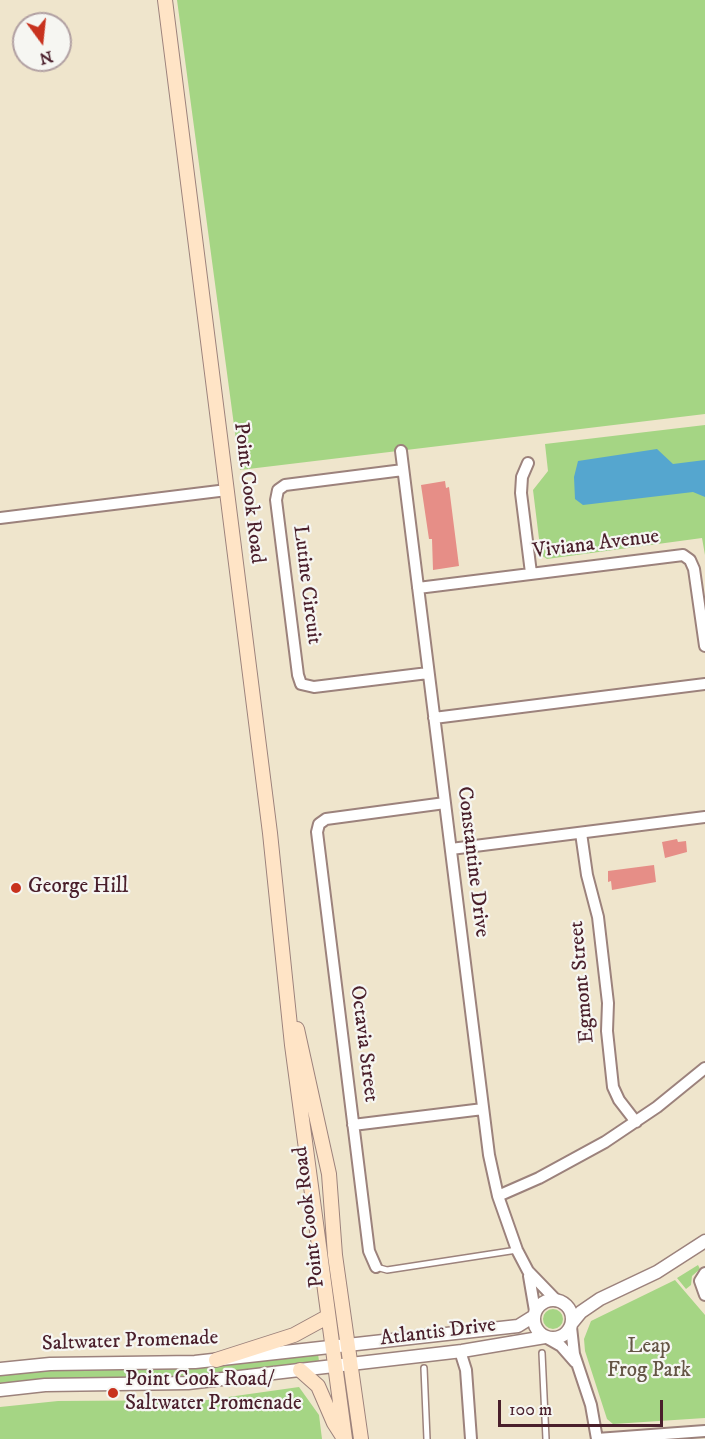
<!DOCTYPE html>
<html>
<head>
<meta charset="utf-8">
<style>
  body { margin:0 }
  #map { position:relative; width:705px; height:1439px; overflow:hidden; background:#efe5cc; font-family:"IM FELL DW Pica",serif }
  canvas { display:block }
  .north { position:absolute; left:12px; top:12px; width:60px; height:60px; box-sizing:border-box; background:#f6f6f2; border:2px solid #b1a0a2; border-radius:50%; rotate:165deg; font-size:16px; font-weight:700; line-height:24px; text-align:center; color:#4a1f2b }
  .north::after { content:''; display:block; margin:auto; width:21px; height:27px; background:#c8321e; clip-path:polygon(50% 0,100% 100%,50% 72%,0 100%) }
  .scale { position:absolute; left:498px; top:1400px; width:165px; height:27px; box-sizing:border-box; border:3px solid #4a1f2b; border-top:0; padding-left:8px; font-size:18px; line-height:21px; white-space:nowrap; color:#4a1f2b; -webkit-text-stroke:4px #f6f6f2; paint-order:stroke }
</style>
</head>
<body>
<div id="map">
<canvas width="705" height="1439"></canvas>
<div class="north">N</div>
<div class="scale">100 m</div>
</div>
<script>
const context = document.querySelector('canvas').getContext('2d');
context.lineJoin = 'round';
function fillPath(path, color) { context.fillStyle = color; context.fill(path, 'evenodd'); }
const shape = rows => new Path2D(rows.map(r => 'M' + r).join(''));
function trace(path, color, width, dash) { context.strokeStyle = color; context.lineWidth = width; context.lineCap = dash ? 'butt' : 'round'; context.setLineDash(dash || []); context.stroke(path); }
function label(font, color, halo, rows, align = 'center') {
  context.font = font + ' "IM FELL DW Pica",serif'; context.lineWidth = 4.5; context.setLineDash([]); context.textBaseline = 'middle'; context.strokeStyle = halo; context.fillStyle = color; for (const [text, x, y, turn = 0] of rows) {
    context.save(); context.translate(x, y); context.rotate((+turn || 0) * Math.PI / 180); context.textAlign = isNaN(turn) ? turn : align; if (halo) context.strokeText(text, 0, 0); context.fillText(text, 0, 0); context.restore();
  }
}
const green = shape([
  [177,0,705,0,705,414,240,470],
  [705,425,705,555,702,538,547,559,541,555,533,490,548,471,545,444],
  [698,1265,700,1269,692,1276,691,1285,686,1289,677,1278],
  [675,1280,705,1315,705,1418,613,1424,607,1419,585,1351,584,1339,591,1321],
  '543 1319a10 10 0 1 1 20 0a10 10 0 1 1-20 0Z',
  [311,1353,318,1354,319,1361,213,1375,166,1379,63,1379,0,1384,0,1375,37,1371,174,1369],
  [299,1387,319,1415,322,1439,0,1439,0,1407,58,1401,207,1400]
]);
const water = shape([
  [657,449,673,464,705,460,705,497,693,492,583,505,575,499,574,477,578,461]
]);
const building = shape([
  [445,481,446,488,449,487,459,566,433,570,432,539,429,539,421,485],
  [677,839,678,842,686,841,687,852,665,858,662,842],
  [654,865,656,882,612,890,611,881,608,882,608,871]
]);
const service = shape([
  [376,1267,387,1270,517,1250],
  [542,1353,546,1439],
  [424,1368,427,1439]
]);
const minor = shape([
  [401,451,489,1155,498,1196,517,1250,528,1271,557,1301],
  [528,463,522,477,521,493,531,573],
  [403,470,285,485,278,490,276,500,298,675,301,684,314,687,428,673],
  [0,518,227,490],
  [418,588,683,555,690,560,694,569,705,646],
  [434,718,705,684],
  [581,833,587,875,598,917,608,1003,607,1031,613,1087,619,1100,636,1122],
  [451,849,705,817],
  [353,1125,483,1109],
  [498,1196,539,1178,605,1142,657,1107,705,1068],
  [376,1267,369,1251,317,832,319,824,326,819,445,803],
  [705,1273,700,1281,705,1295],
  [529,1276,535,1311],
  [571,1327,574,1354,591,1405,597,1439],
  [547,1338,561,1346,575,1362],
  [460,1351,466,1370,471,1439],
  [597,1439,705,1431]
]);
const tertiary = shape([
  '534 1319a19 19 0 1 1 38 0a19 19 0 1 1-38 0Z',
  [572,1323,581,1312,600,1299,657,1272,705,1241],
  [0,1369,50,1364,195,1362,518,1326,534,1316],
  [0,1390,45,1385,188,1383,462,1351,545,1337]
]);
const secondary = shape([
  [165,0,270,833,292,1045,345,1439],
  [297,1029,329,1174,335,1255,361,1439],
  [216,1360,294,1335,327,1317],
  [300,1370,318,1386,334,1423,343,1437]
]);
const markers = [
  [16,888,6,"#c8321e"],
  [113,1393,6,"#c8321e"]
];
const streetNames = [
  ["Point Cook Road",248,493,83],
  ["Viviana Avenue",596,545,-7],
  ["Lutine Circuit",306,585,83],
  ["Constantine Drive",472,862,83],
  ["Egmont Street",583,982,-95],
  ["Octavia Street",363,1044,83],
  ["Point Cook Road",310,1217,-97],
  ["Atlantis Drive",438,1333,-7],
  ["Saltwater Promenade",130,1342,-2]
];
const poiNames = [
  ["George Hill",28,888],
  ["Point Cook Road/",125,1381],
  ["Saltwater Promenade",125,1405]
];
const parkNames = [
  ["Leap",649,1348],
  ["Frog Park",649,1372]
];
fillPath(green, '#a5d584');
fillPath(water, '#55a6cf');
fillPath(building, '#e68e87');
trace(service, '#9c827c', 8);
trace(minor, '#9c827c', 14);
trace(tertiary, '#9c827c', 15);
trace(secondary, '#9c827c', 16);
trace(service, '#fff', 5);
trace(minor, '#fff', 10);
trace(tertiary, '#fff', 12);
trace(secondary, '#ffe4c6', 14);
for (const [x, y, r, color] of markers) { const dot = new Path2D(); dot.arc(x, y, r, 0, 2 * Math.PI); context.fillStyle = color; context.fill(dot); trace(dot, '#f6f6f2', 2); }
label('21px', '#4a1f2b', '#f6f6f2', streetNames);
label('21px', '#4a1f2b', '#f6f6f2', poiNames, 'left');
label('21px', '#655646', '#f6f6f2', parkNames);
</script>
</body>
</html>
